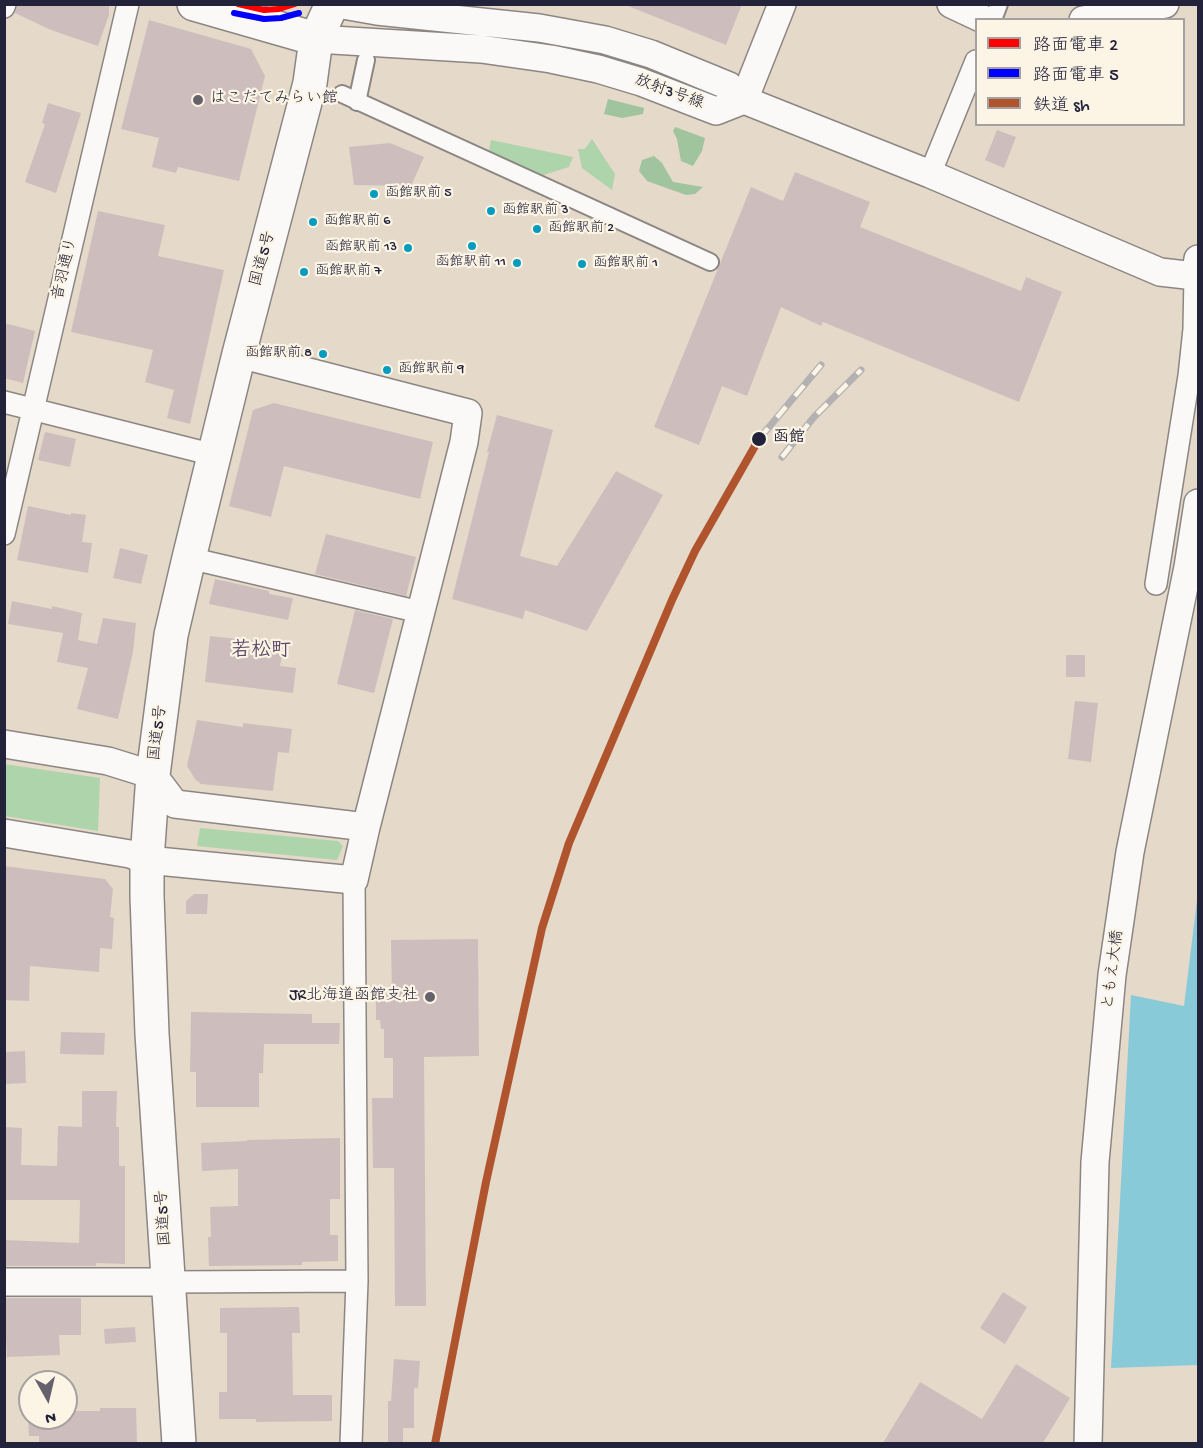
<!DOCTYPE html>
<html>
<head>
<meta charset="utf-8">
<style>
  body { margin:0 }
  #map { position:relative; width:1203px; height:1448px; overflow:hidden; background:#e5d9c9; font-family:"Gochi Hand","Klee One",sans-serif }
  canvas { display:block }
  .frame { position:absolute; inset:0; border:6px solid #22223b; pointer-events:none }
  .legend { position:absolute; left:975px; top:18px; width:210px; height:108px; box-sizing:border-box; background:#fcf5e5; border:2px solid #a5a1a1; margin:0; padding:8px 10px; list-style:none; font-size:18px; color:#22223b }
  .legend li { display:flex; align-items:center; gap:12px; height:30px }
  .legend b { width:30px; border:2px solid #a5a1a1 }
  .north { position:absolute; left:18px; top:1370px; width:60px; height:60px; box-sizing:border-box; background:#fcf5e5; border:2px solid #a5a1a1; border-radius:50%; rotate:172deg; font-size:16px; font-weight:700; line-height:24px; text-align:center; color:#22223b }
  .north::after { content:''; display:block; margin:auto; width:21px; height:27px; background:#66626d; clip-path:polygon(50% 0,100% 100%,50% 72%,0 100%) }
</style>
</head>
<body>
<div id="map">
<canvas width="1203" height="1448"></canvas>
<div class="frame"></div>
<ul class="legend">
<li><b style="height:8px;background:#f00"></b>路面電車 2</li>
<li><b style="height:8px;background:#00f"></b>路面電車 5</li>
<li><b style="height:8px;background:#b0542d"></b>鉄道 sh</li>
</ul>
<div class="north">N</div>
</div>
<script>
const context = document.querySelector('canvas').getContext('2d');
context.lineJoin = 'round';
function fillPath(path, color) { context.fillStyle = color; context.fill(path, 'evenodd'); }
const shape = rows => new Path2D(rows.map(r => 'M' + r).join(''));
function trace(path, color, width, dash) { context.strokeStyle = color; context.lineWidth = width; context.lineCap = dash ? 'butt' : 'round'; context.setLineDash(dash || []); context.stroke(path); }
function label(font, color, halo, rows, align = 'center') {
  context.font = font + ' "Gochi Hand","Klee One",sans-serif'; context.lineWidth = 4.5; context.setLineDash([]); context.textBaseline = 'middle'; context.strokeStyle = halo; context.fillStyle = color; for (const [text, x, y, turn = 0] of rows) {
    context.save(); context.translate(x, y); context.rotate((+turn || 0) * Math.PI / 180); context.textAlign = isNaN(turn) ? turn : align; if (halo) context.strokeText(text, 0, 0); context.fillText(text, 0, 0); context.restore();
  }
}
const green = shape([
  [592,139,615,174,612,190,582,168,578,149,585,149],
  [491,140,573,157,569,167,540,176,489,151],
  [4,764,100,778,98,831,5,816],
  [200,828,338,841,343,846,337,860,197,846]
]);
const forest = shape([
  [608,99,644,108,643,114,622,118,604,114],
  [675,127,705,138,702,151,693,166,681,161,677,139,673,131],
  [654,156,662,163,673,182,703,187,695,194,686,195,647,181,639,171,642,160]
]);
const water = shape([
  [1198,892,1198,1365,1111,1368,1131,995,1184,1006]
]);
const building = shape([
  [17,4,109,4,109,15,98,46,51,30,15,13],
  [623,4,742,4,726,45],
  [149,20,251,49,265,76,239,181,178,167,176,173,152,167,159,138,121,129],
  [48,103,81,113,56,193,25,182,45,124,42,123],
  [997,130,1016,137,1004,168,985,160],
  [390,143,424,157,411,186,354,185,349,147],
  [795,172,870,202,860,227,1021,291,1026,277,1062,292,1019,402,823,322,821,326,781,307,747,396,722,386,699,445,654,427,751,187,783,201],
  [98,211,165,225,158,256,224,270,190,424,167,418,174,390,145,382,153,350,71,332],
  [4,323,35,331,23,383,4,378],
  [274,403,433,442,420,499,284,466,271,517,229,506,253,410],
  [497,415,553,430,520,556,557,566,616,471,663,495,587,631,525,610,523,619,452,599,489,452,487,452],
  [45,432,76,439,70,467,38,460],
  [28,506,71,515,71,513,86,515,82,542,92,543,88,573,17,560],
  [326,534,416,557,406,596,315,574],
  [120,548,148,555,141,584,113,578],
  [215,579,269,591,269,594,293,598,288,620,209,604],
  [12,601,52,609,52,606,82,613,78,640,97,644,103,618,136,623,133,652,118,719,77,709,88,668,57,662,63,633,8,624],
  [355,610,393,619,374,693,337,684],
  [210,636,284,644,280,666,296,668,293,693,205,682],
  [1066,655,1085,655,1085,677,1066,677],
  [1075,701,1098,703,1091,762,1068,759],
  [197,720,243,727,243,723,292,729,289,753,278,752,273,791,201,784,195,779,187,766],
  [4,866,105,879,113,889,110,917,114,918,112,949,100,948,99,972,30,966,29,1001,4,1000],
  [194,894,208,894,207,914,186,914,186,901],
  [478,939,479,1056,424,1057,426,1306,395,1306,394,1168,373,1168,372,1098,393,1098,393,1058,384,1058,384,1029,381,1029,380,1020,376,1020,376,1001,381,1001,381,994,392,994,391,940],
  [191,1012,312,1014,312,1023,340,1023,339,1044,264,1044,263,1073,259,1073,259,1107,196,1107,196,1072,190,1072],
  [61,1032,105,1033,104,1055,60,1054],
  [25,1051,26,1083,4,1084,4,1052],
  [82,1091,117,1091,116,1127,119,1127,119,1166,125,1166,125,1264,96,1263,96,1266,4,1266,4,1240,79,1243,80,1200,4,1200,4,1127,22,1128,21,1165,57,1166,58,1126,82,1127],
  [340,1138,340,1199,330,1199,330,1235,338,1235,338,1261,302,1262,302,1265,209,1266,208,1237,211,1237,210,1207,238,1206,238,1169,202,1171,201,1143,247,1141,247,1140],
  [1003,1292,1027,1307,1005,1344,980,1328],
  [4,1298,81,1298,81,1335,59,1335,60,1355,7,1357],
  [299,1307,300,1333,292,1333,293,1395,332,1395,332,1421,256,1422,256,1419,219,1419,219,1392,227,1392,227,1333,220,1333,220,1308],
  [135,1327,136,1342,105,1344,104,1329],
  [394,1359,420,1361,418,1388,414,1388,414,1428,403,1428,403,1443,388,1443,388,1401,391,1401],
  [1016,1364,1070,1398,1043,1443,883,1443,920,1382,982,1419],
  [100,1408,136,1408,137,1443,39,1443,39,1436,29,1436,28,1418,66,1418,66,1411,100,1411]
]);
const pedestrian = shape([
  [993,20,999,4],
  [342,94,710,262],
  [357,102,366,60]
]);
const minor = shape([
  [4,7,5,4],
  [930,174,976,61],
  [4,402,214,455],
  [4,534,128,4],
  [189,558,420,612],
  [1156,584,1189,376,1194,329,1195,276],
  [169,1282,357,1281],
  [351,1444,357,1281,354,880]
]);
const tertiary = shape([
  [337,4,377,11,539,28,605,40,651,54,729,86,744,100,930,174,1160,272,1195,276,1198,259],
  [951,4,985,20],
  [1083,20,1165,4],
  [316,39,481,49,551,59,598,69,641,82,716,111,744,100],
  [744,100,782,4],
  [4,744,108,761,153,775,175,804,366,827],
  [4,833,130,854,147,860,354,880,366,827,464,442,468,413,239,354],
  [4,1282,169,1282],
  [1088,1444,1095,1162,1112,975,1130,852,1188,567,1198,503]
]);
const trunk = shape([
  [194,4,316,39],
  [179,1444,152,1034,147,896,147,860,153,775,171,635,189,558,239,354,310,83,316,39,332,4]
]);
const rail = shape([
  [759,439,821,365],
  [782,457,814,417,861,370]
]);
const rail1 = shape([
  [435,1444,486,1182,542,928,569,843,672,600,695,551,759,439]
]);
const tram1 = shape([
  [238,4,264,10,279,9,295,4]
]);
const tram2 = shape([
  [234,13,264,19,281,18,299,13]
]);
const markers = [
  [198,100,6,"#66626d"],
  [374,194,5,"#039cbf"],
  [491,211,5,"#039cbf"],
  [313,222,5,"#039cbf"],
  [537,229,5,"#039cbf"],
  [472,246,5,"#039cbf"],
  [408,248,5,"#039cbf"],
  [517,263,5,"#039cbf"],
  [582,264,5,"#039cbf"],
  [304,272,5,"#039cbf"],
  [323,354,5,"#039cbf"],
  [387,370,5,"#039cbf"],
  [759,439,8,"#22223b"],
  [430,997,6,"#66626d"]
];
const busNames = [
  ["函館駅前 5",385,194],
  ["函館駅前 3",502,211],
  ["函館駅前 6",324,222],
  ["函館駅前 2",548,229],
  ["函館駅前 13",397,248,"right"],
  ["函館駅前 11",506,263,"right"],
  ["函館駅前 1",593,264],
  ["函館駅前 7",315,272],
  ["函館駅前 8",312,354,"right"],
  ["函館駅前 9",398,370]
];
const streetNames = [
  ["放射3号線",669,93,20],
  ["国道5号",264,259,-75],
  ["音羽通り",66,269,-77],
  ["国道5号",159,733,-83],
  ["ともえ大橋",1114,970,-83],
  ["国道5号",165,1218,-94]
];
const poiNames = [
  ["はこだてみらい館",210,100],
  ["JR北海道函館支社",418,997,"right"]
];
const stopNames = [
  ["函館",773,439]
];
const quarterNames = [
  ["若松町",261,652]
];
fillPath(green, '#add4aa');
fillPath(forest, '#a0c49e');
fillPath(water, '#89cad8');
fillPath(building, '#cdbebd');
trace(pedestrian, '#8c8683', 20);
trace(minor, '#8c8683', 24);
trace(tertiary, '#8c8683', 30);
trace(trunk, '#8c8683', 36);
trace(pedestrian, '#fbf9f7', 16);
trace(minor, '#fbf9f7', 21);
trace(tertiary, '#fbf9f7', 27);
trace(trunk, '#fbf9f7', 33);
trace(rail, '#b3b1b2', 7);
trace(rail, '#fcf5e5', 4.5, [14]);
trace(rail1, '#b0542d', 8);
trace(tram1, '#f00', 6);
trace(tram2, '#00f', 6);
for (const [x, y, r, color] of markers) { const dot = new Path2D(); dot.arc(x, y, r, 0, 2 * Math.PI); context.fillStyle = color; context.fill(dot); trace(dot, '#fcf5e5', 2); }
label('14px', '#22223b', '#fcf5e5', busNames, 'left');
label('16px', '#22223b', '#fcf5e5', streetNames);
label('16px', '#22223b', '#fcf5e5', poiNames, 'left');
label('bold 16px', '#22223b', '#fcf5e5', stopNames, 'left');
label('bold 20px', '#5e4a67', '#fcf5e5', quarterNames);
</script>
</body>
</html>
